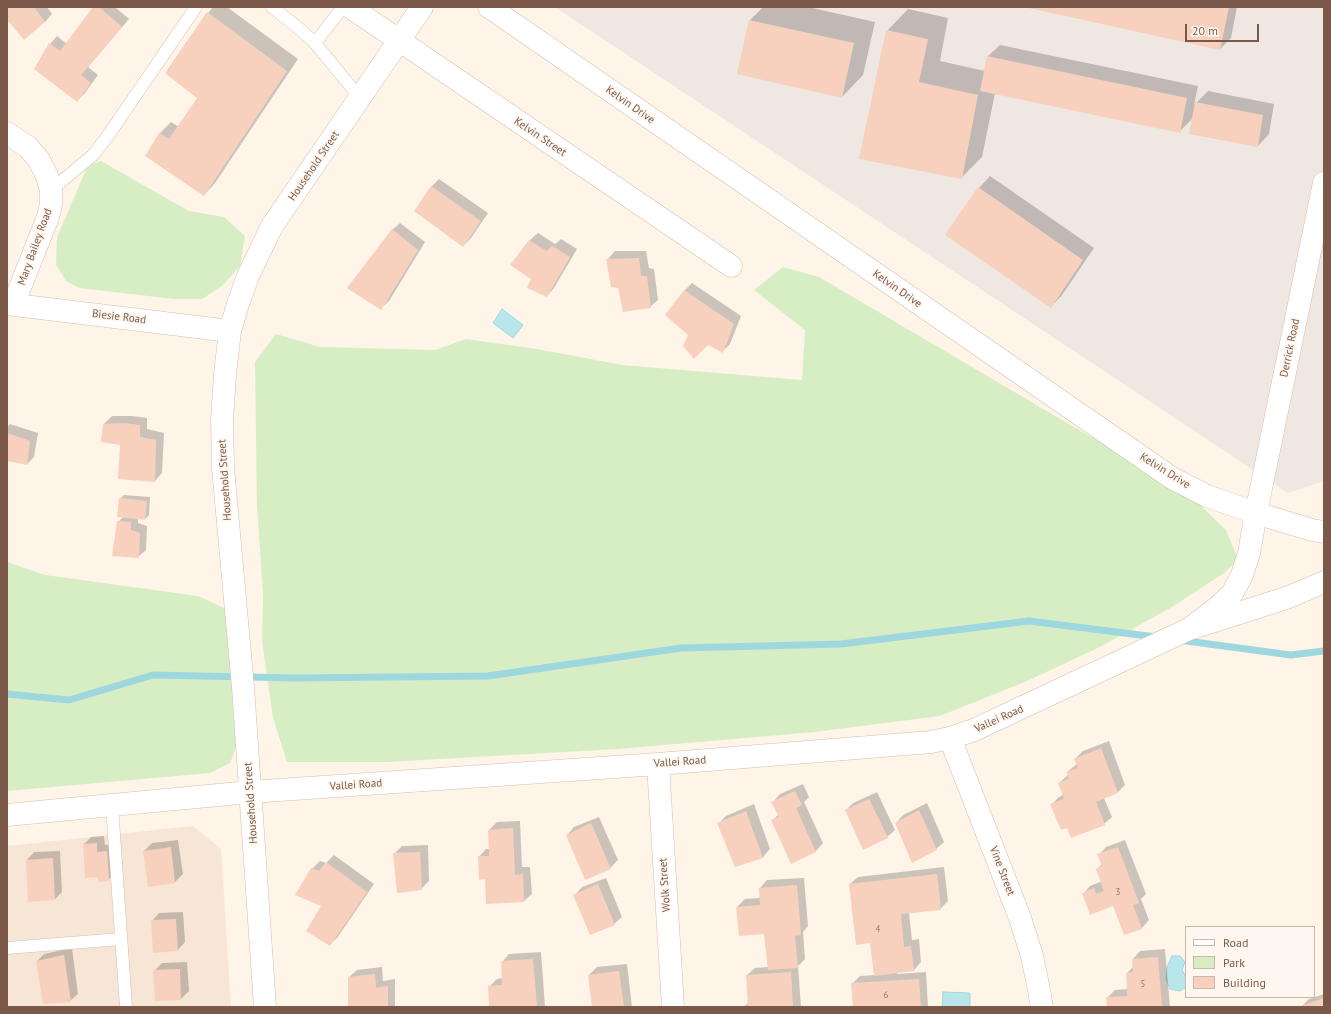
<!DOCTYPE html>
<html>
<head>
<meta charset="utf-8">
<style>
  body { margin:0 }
  #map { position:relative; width:1331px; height:1014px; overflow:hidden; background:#fef4e8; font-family:"PT Sans",sans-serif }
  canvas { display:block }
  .frame { position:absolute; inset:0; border:8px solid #7c5848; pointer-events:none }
  .legend { position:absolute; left:1185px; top:926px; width:130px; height:72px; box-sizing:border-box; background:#fff8f0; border:1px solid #cbb8ad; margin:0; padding:5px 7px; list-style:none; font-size:12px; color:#7c5848 }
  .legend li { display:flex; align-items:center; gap:8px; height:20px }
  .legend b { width:20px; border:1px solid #cbb8ad }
  .scale { position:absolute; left:1185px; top:24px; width:74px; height:18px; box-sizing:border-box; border:2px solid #7c5848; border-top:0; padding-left:5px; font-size:12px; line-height:14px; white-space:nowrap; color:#7c5848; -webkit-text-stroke:3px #fff8f0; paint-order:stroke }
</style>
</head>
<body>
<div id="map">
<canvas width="1331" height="1014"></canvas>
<div class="frame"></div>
<ul class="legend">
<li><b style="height:5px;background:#fff"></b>Road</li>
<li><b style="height:11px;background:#d7eec4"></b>Park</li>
<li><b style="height:11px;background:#f7d1bd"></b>Building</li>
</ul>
<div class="scale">20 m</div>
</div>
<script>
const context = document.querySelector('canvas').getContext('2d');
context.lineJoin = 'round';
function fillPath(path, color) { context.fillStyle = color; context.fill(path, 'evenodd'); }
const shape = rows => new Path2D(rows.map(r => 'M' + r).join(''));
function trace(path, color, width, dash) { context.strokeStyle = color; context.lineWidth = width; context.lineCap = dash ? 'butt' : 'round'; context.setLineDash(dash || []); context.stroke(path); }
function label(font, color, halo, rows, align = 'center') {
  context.font = font + ' "PT Sans",sans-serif'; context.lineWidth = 3.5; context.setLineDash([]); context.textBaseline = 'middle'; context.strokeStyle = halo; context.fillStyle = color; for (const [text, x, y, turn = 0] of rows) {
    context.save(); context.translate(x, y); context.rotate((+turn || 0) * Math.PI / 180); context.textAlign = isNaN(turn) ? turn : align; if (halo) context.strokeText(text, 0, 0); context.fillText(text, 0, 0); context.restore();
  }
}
const residential = shape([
  [193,826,221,849,231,1007,7,1007,7,846]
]);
const industrial = shape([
  [555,7,1324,7,1324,481,1288,493]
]);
const green = shape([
  [101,161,189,211,224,217,245,236,240,266,223,285,202,299,174,299,79,288,66,281,56,265,57,237,88,165],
  [783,267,819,277,1159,477,1197,502,1226,530,1238,559,1224,573,1172,607,1100,647,1027,681,940,716,815,732,618,749,387,762,287,762,273,718,262,641,263,595,257,505,255,362,276,334,320,347,435,350,466,339,537,349,622,365,802,380,805,330,754,290],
  [7,562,45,575,198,596,233,612,240,738,230,763,210,773,7,791]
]);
const water = shape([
  [502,309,523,325,513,338,493,323,502,309],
  [1172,956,1180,956,1185,962,1182,970,1186,977,1186,987,1180,991,1170,989,1166,979,1167,967,1172,956],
  [943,992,970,993,970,1007,942,1007,943,992]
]);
const shadow = shape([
  [7,7,47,7,52,14,45,22,10,20,7,22],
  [95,7,115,7,129,19,88,67,98,75,85,93,77,101,50,44,57,36,67,44],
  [213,7,227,7,298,59,215,183,204,195,147,155,160,133,171,122,179,127,198,98,208,13],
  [763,7,808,7,875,22,863,75,842,97,750,20],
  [1026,7,1237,7,1231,38,1220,49],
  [908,9,948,18,940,61,985,71,988,56,1000,45,1198,86,1194,105,1208,91,1274,104,1269,134,1258,146,1193,118,1179,132,995,93,982,157,961,178,887,31],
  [990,176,1094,248,1062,295,1051,307,979,188],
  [439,179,488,213,471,238,463,246,432,186],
  [400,223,425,242,389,301,381,308,392,230],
  [538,233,555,244,561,239,577,249,554,288,547,296,532,279,512,264,530,240],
  [615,251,646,251,649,268,654,269,658,300,650,307,619,287,612,286,608,259],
  [692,283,741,316,730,344,723,351,690,335,684,291],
  [112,416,132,416,147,418,147,429,164,433,162,473,155,481,121,444,104,424],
  [10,424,38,433,34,457,27,464,7,460,7,427],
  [124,495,150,497,149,515,145,519,138,518,138,523,147,526,146,550,138,557,118,522,123,517,120,499],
  [1109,741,1125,785,1118,792,1104,798,1112,817,1104,824,1068,827,1052,804,1059,797,1063,795,1059,783,1068,775,1067,772,1077,764,1075,759,1083,751],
  [803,784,809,797,804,802,823,843,816,851,792,862,772,821,779,814,773,802,780,794],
  [877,792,895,830,887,837,846,810,853,803],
  [927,803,944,842,936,849,896,823,903,815],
  [754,804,770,849,763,857,736,866,719,823,726,816],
  [599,817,618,860,610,868,567,835,574,827],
  [520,821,522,867,530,867,532,894,524,901,486,878,479,857,486,849,490,849,489,830,497,822],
  [104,836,105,845,114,844,116,872,108,880,99,876,84,844,91,837],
  [178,840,183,874,175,882,144,851,152,843],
  [1125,840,1146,894,1141,899,1149,920,1142,928,1114,905,1083,894,1090,886,1102,881,1097,869,1102,864,1099,855,1106,847],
  [428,845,429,881,421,889,394,854,402,846],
  [60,851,62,892,55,899,29,900,27,860,34,852],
  [334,855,374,884,337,938,329,945,322,905,312,869,320,861,326,863],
  [944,867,948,901,940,909,909,913,912,940,919,939,921,962,914,970,897,972,897,974,926,972,928,1007,854,1007,852,984,860,976,875,975,871,942,850,884,858,877],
  [606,878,622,917,614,924,575,895,582,887],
  [804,878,808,926,803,932,805,959,798,966,801,1007,744,1007,749,1002,747,975,755,968,768,967,765,933,737,907,745,899,760,898,760,888,767,880],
  [183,912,185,942,178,950,152,921,159,913],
  [72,948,78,994,70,1001,37,961,44,954],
  [1165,949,1170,1007,1108,1007,1107,998,1115,990,1128,989,1127,973,1133,967,1133,959,1140,951],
  [541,952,545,1007,490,1007,489,987,497,979,503,978,502,962,509,954],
  [187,962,189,991,181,999,156,1000,154,971,162,963],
  [627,964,632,1007,593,1007,589,975,597,967],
  [382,967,383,981,395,979,395,1007,349,1007,349,977,357,970],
  [1324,994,1324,1007,1301,1007,1309,999]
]);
const stream = shape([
  [1179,640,1291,655,1324,651],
  [7,694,69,700,153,675,296,678,488,676,681,648,841,644,1029,621,1156,637]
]);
const building = shape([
  [7,7,34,7,45,22,24,40,9,22,7,23],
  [93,7,99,7,122,27,81,75,91,83,77,102,34,69,49,43,60,51],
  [1025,7,1229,7,1220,50],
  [207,12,287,71,204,196,145,156,159,133,169,139,197,98,165,73],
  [749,20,854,43,842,98,737,74],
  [886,30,928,39,919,82,978,95,962,179,859,159],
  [987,56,1187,98,1180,133,980,91],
  [1195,102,1263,115,1258,147,1189,134],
  [431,186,481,221,463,247,414,211],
  [978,187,1083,260,1051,308,945,235],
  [392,229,418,250,381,310,347,288],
  [529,240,546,251,552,246,570,257,547,297,527,288,531,279,510,265],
  [639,258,641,276,647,276,651,308,623,312,618,288,611,287,606,259],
  [684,290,734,324,723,353,708,345,694,359,683,346,688,335,665,315],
  [124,423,140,425,140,437,156,440,155,482,118,479,120,445,101,442,103,424],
  [7,433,30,441,27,465,7,461],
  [119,498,147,501,145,520,117,517],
  [117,521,131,522,131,530,140,533,139,558,112,556],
  [1101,748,1118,793,1096,802,1105,825,1071,838,1067,828,1061,830,1050,804,1064,799,1058,783,1069,779,1066,772,1078,768,1074,759],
  [795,791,802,805,796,808,816,852,791,864,771,820,779,817,771,802],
  [869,799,888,838,863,850,845,810],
  [919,810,937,850,912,863,895,823],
  [746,811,763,858,735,867,717,823],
  [591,823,611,869,585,880,566,835],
  [513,828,515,875,523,874,524,902,486,904,485,879,479,880,478,856,489,856,488,830],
  [97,843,97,852,107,851,109,881,98,882,98,877,85,878,83,844],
  [171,847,175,883,148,887,143,851],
  [1118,847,1139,903,1133,905,1142,929,1124,935,1113,906,1090,915,1082,893,1094,888,1096,894,1104,891,1096,869,1102,866,1097,854],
  [420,852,422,890,397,893,393,853],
  [53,858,55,900,28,902,26,860],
  [326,862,367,892,330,946,306,931,321,906,295,895,311,868,319,871],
  [937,874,941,910,901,914,904,947,911,946,914,971,874,976,870,943,856,945,849,884],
  [598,884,615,925,590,935,573,895],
  [797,885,801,935,795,936,798,968,768,970,764,934,739,936,736,907,760,905,759,888],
  [176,919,178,951,153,953,151,920],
  [64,955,71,1002,43,1004,36,961],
  [1158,957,1162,1007,1107,1007,1106,997,1127,996,1126,973,1133,972,1132,959],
  [533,959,537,1007,489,1007,488,986,502,985,501,961],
  [180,969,181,1000,155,1001,153,970],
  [619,971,624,1007,592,1007,588,975],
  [791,972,793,1007,748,1007,746,975],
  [375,974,376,988,388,986,388,1007,348,1007,348,977],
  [919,979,921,1007,853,1007,851,983],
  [1324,998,1324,1007,1299,1007]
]);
const lane = shape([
  [272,7,302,31,315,43,360,98],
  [315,43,343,7],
  [51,190,93,155,107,137,196,7],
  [112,806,126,1007],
  [7,948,121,939]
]);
const street = shape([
  [350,7,731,266],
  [7,133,28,147,39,160,47,176,51,190,51,204,48,217,13,305],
  [7,304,230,331],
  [950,738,1020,918,1032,956,1038,985,1042,1007],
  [658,764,673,1007],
  [7,815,250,792,658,764,931,742,950,738,974,730,1189,629,1218,607,1232,594,1242,575,1249,553,1256,513,1207,496,1172,478,489,7],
  [265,1007,243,687,223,468,222,420,225,374,230,331,238,304,248,276,272,226,422,7]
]);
const secondary = shape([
  [1324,183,1256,513,1312,530,1324,532],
  [1189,629,1252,609,1289,597,1324,582]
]);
const numberNames = [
  ["3",1118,892],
  ["4",878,929],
  ["5",1143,984],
  ["6",886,995]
];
const streetNames = [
  ["Kelvin Drive",630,105,35],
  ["Kelvin Street",540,137,34],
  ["Household Street",314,166,-56],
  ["Mary Bailey Road",35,247,-70],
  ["Kelvin Drive",897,289,35],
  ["Biesie Road",119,317,7],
  ["Derrick Road",1290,348,-78],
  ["Kelvin Drive",1165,471,32],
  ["Household Street",225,480,-94],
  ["Vallei Road",999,719,-24],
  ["Vallei Road",680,762,-4],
  ["Vallei Road",356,785,-4],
  ["Household Street",251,803,-94],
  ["Vine Street",1002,871,69],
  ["Wolk Street",665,885,-94]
];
fillPath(residential, '#f7e6d5');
fillPath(industrial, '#efe7e1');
fillPath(green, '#d7eec4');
fillPath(water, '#b9e6eb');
trace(water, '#9fd7de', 1);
fillPath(shadow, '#0003');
trace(stream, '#9fd7de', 7);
fillPath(building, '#f7d1bd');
trace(lane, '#d5bdaf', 13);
trace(street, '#d5bdaf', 23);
trace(secondary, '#d8bdab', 23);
trace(lane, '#fff', 12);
trace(street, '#fff', 22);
trace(secondary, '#fff', 22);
label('9px', '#9b7665', null, numberNames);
label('11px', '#7c5848', '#fff8f0', streetNames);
</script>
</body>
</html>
